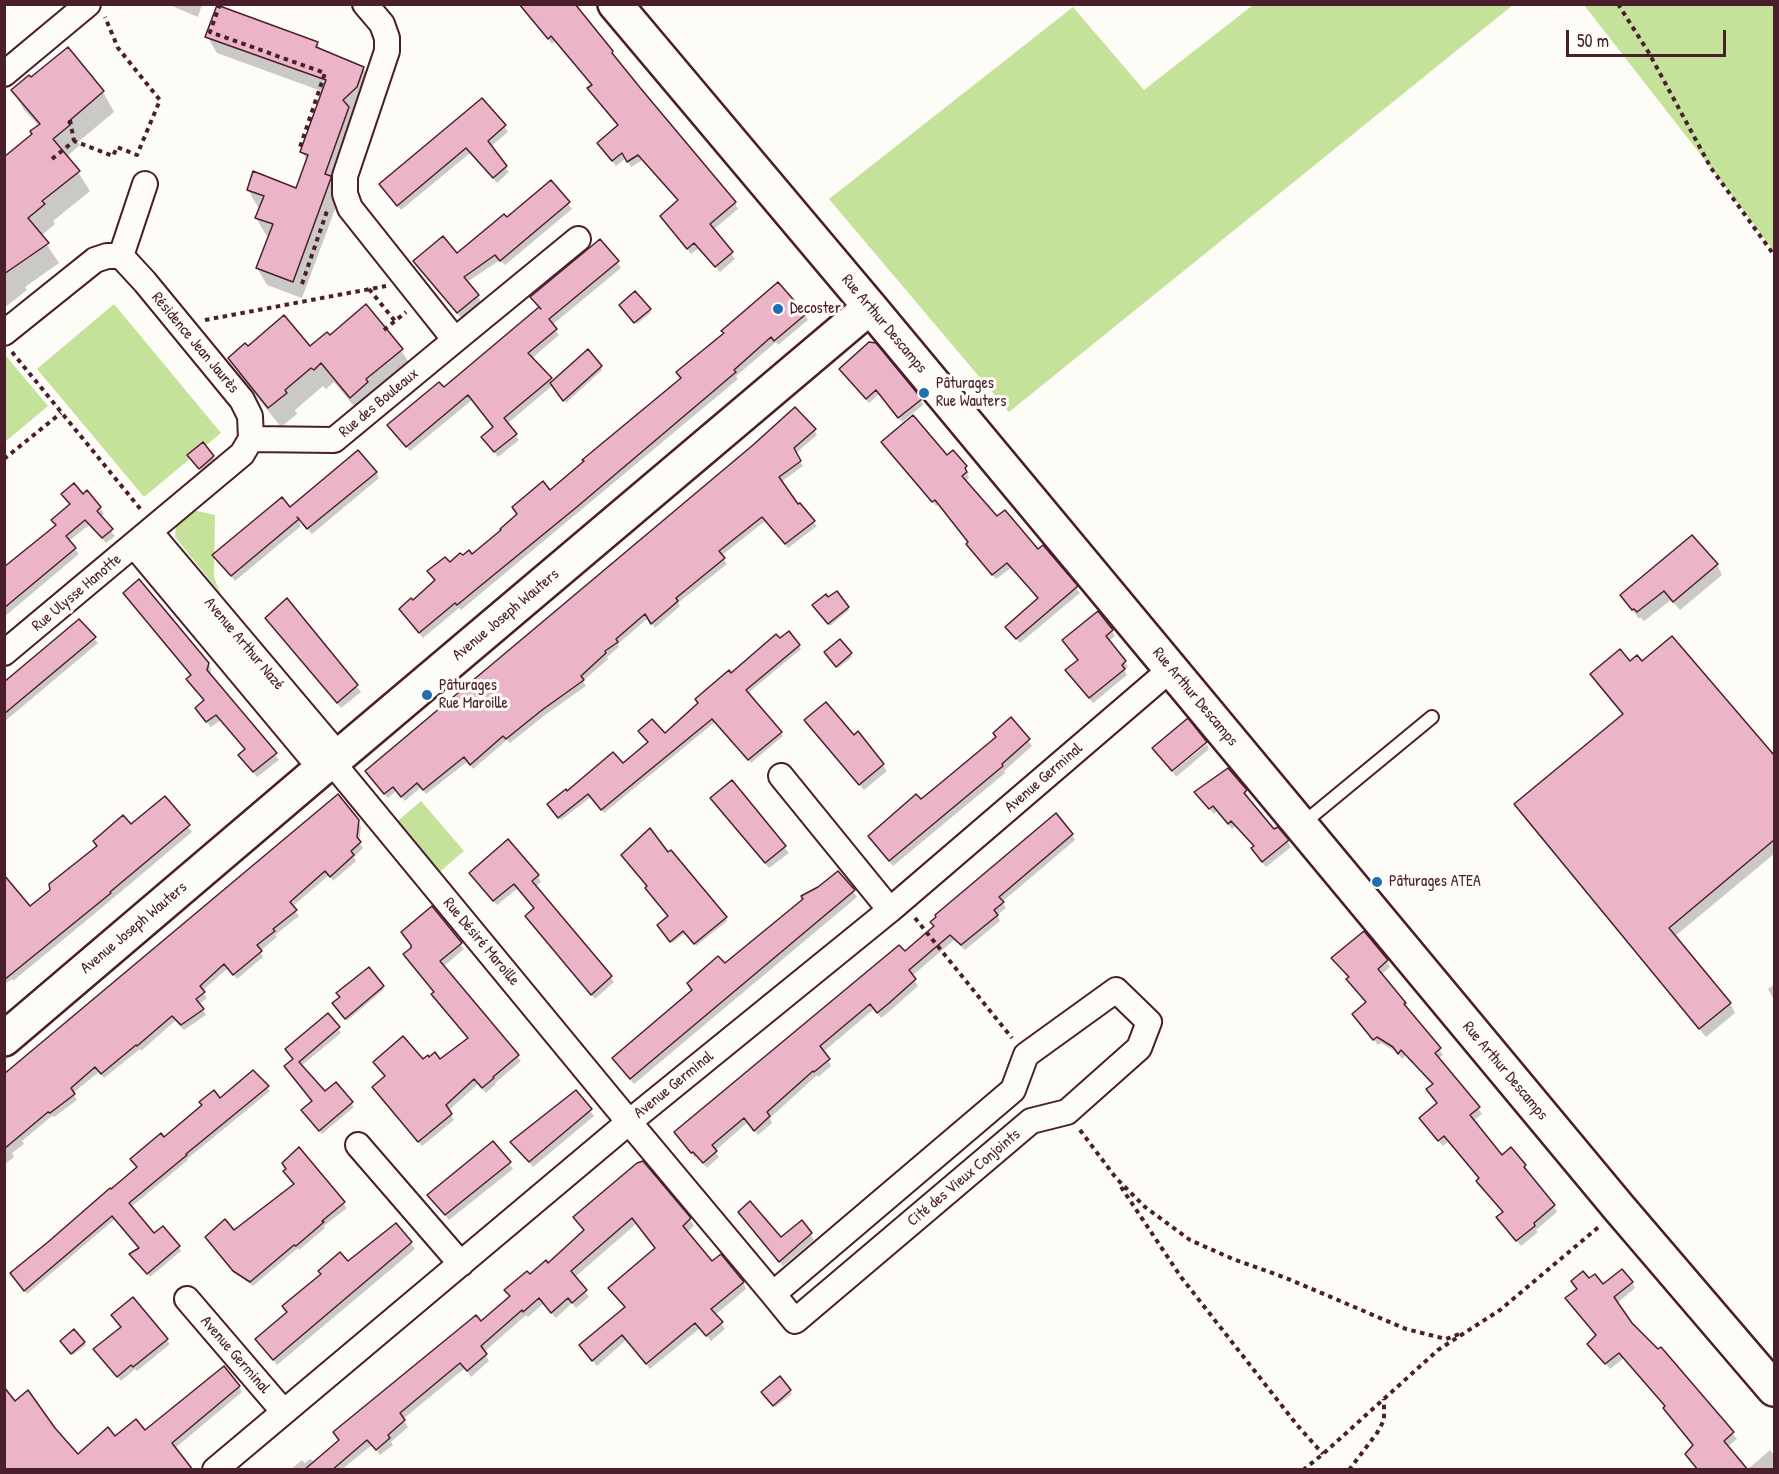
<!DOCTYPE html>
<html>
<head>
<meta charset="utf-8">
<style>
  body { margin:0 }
  #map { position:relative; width:1779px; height:1474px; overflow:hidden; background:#fdfcf7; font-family:"Patrick Hand",sans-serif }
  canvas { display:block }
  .frame { position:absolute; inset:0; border:6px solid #4a1f2b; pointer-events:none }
  .scale { position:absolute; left:1566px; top:30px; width:160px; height:27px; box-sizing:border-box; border:3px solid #4a1f2b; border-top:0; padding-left:8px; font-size:18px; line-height:21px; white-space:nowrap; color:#4a1f2b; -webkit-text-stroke:4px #fdfcf7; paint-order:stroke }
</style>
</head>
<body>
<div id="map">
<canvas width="1779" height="1474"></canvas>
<div class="frame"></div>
<div class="scale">50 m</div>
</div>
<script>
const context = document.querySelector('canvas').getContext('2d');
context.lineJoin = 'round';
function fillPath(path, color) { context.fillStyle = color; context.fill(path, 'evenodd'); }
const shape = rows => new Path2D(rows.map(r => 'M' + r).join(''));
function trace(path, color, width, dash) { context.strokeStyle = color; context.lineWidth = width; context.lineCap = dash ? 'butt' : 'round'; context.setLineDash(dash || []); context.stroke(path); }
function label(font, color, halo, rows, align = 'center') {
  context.font = font + ' "Patrick Hand",sans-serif'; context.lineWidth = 6; context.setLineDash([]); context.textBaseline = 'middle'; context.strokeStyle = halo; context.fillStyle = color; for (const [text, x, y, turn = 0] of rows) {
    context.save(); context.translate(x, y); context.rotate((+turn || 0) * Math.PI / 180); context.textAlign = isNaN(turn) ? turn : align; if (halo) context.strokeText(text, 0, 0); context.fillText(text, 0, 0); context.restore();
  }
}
const green = shape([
  [1253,5,1513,5,1009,412,829,199,1073,7,1144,90],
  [1584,5,1774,5,1774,251,1711,168],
  [114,304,221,433,144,497,37,369],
  [6,356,48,406,5,442,4,357],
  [193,510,215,515,214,578,221,594,175,537,176,527,180,521,190,511],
  [421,801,464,851,436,875,394,824]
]);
const shadow = shape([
  [167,4,202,4,198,17],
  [520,4,612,52,641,91,735,203,738,209,713,230,735,259,720,272,699,248,691,254,665,222,679,202,643,160,631,167,626,158,616,166,603,149,620,126,593,86,555,41,552,44],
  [207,36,317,43,322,51,363,68,373,85,340,196,302,298,267,285,257,268,270,236,266,235,256,218,261,208,258,207,248,190,297,190,307,161,302,152,324,92,217,53],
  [68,49,103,92,114,112,78,142,80,145,66,157,78,172,90,191,53,221,55,224,41,236,59,263,25,287,27,290,4,308,4,207,39,126,24,110,13,90,31,79],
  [504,126,508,132,490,147,509,172,497,183,470,153,401,210,381,185],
  [551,182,572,209,505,265,500,260,467,282,481,301,461,318,419,267,457,255,507,219],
  [617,262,621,268,552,325,559,335,531,359,553,383,600,367,602,370,566,403,553,385,507,424,519,440,498,457,483,437,494,428,472,400,410,451,393,431,540,308,532,298],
  [621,305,649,310,651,312,637,324],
  [805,315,808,320,778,345,776,342,736,376,738,379,461,610,459,608,423,638,404,614,413,601,436,581,449,564,472,556,585,462,584,460],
  [330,337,401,350,413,369,363,417,334,382,326,389,323,386,295,410,297,414,281,427,241,377,230,358,248,348,310,349],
  [844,375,921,400,923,405,902,422,879,394,869,403],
  [814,430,817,435,795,454,803,466,781,482,798,506,817,526,788,548,765,521,721,556,727,564,678,603,680,606,655,628,648,618,618,644,619,647,607,657,608,659,583,681,586,686,545,715,510,743,507,740,473,769,468,761,426,794,421,787,405,801,396,791,388,798,369,777,367,772],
  [883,443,947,457,953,452,969,473,967,474,969,478,965,482,997,519,1038,551,1043,547,1080,593,1020,643,1010,632,1039,599,1011,568,996,579,971,549,969,543,939,504,936,506],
  [213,457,214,459,201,470,191,458],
  [376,472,379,478,312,534,299,519,298,520,301,526,235,581,214,555,289,509],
  [87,492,100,508,104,514,100,517,115,536,106,543,89,525,69,541,79,554,4,617,4,579,57,526,71,505,63,495,83,496],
  [1692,537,1717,565,1722,575,1680,610,1671,600,1644,621,1640,617,1639,619,1622,595],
  [124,594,208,663,211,670,210,676,279,760,257,777,240,755,246,750,221,720,211,727,200,714,205,701,191,685,192,676],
  [286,601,361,692,341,708,266,618],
  [816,608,848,608,849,610,830,626],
  [79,621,98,643,4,722,4,684],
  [1112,631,1115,636,1109,641,1128,667,1124,670,1127,675,1093,703,1070,676,1079,661,1067,646],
  [779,640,799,646,801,649,747,694,783,736,751,763,715,722,604,813,591,797,561,820,552,808,567,793,623,765,665,735,731,675],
  [840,641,852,657,838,668,827,654],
  [1630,663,1642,663,1703,672,1774,758,1774,854,1674,937,1730,1003,1735,1013,1706,1037,1521,814,1516,804,1623,715,1597,684,1592,674],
  [1011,719,1032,746,1004,771,1005,773,893,866,873,842,997,738],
  [810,726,853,737,858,733,887,771,864,790],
  [1207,744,1209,749,1176,777,1173,772],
  [732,783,789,853,769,868,716,804],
  [1245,791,1249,797,1247,799,1274,831,1287,841,1291,847,1266,867,1256,855,1253,849,1255,847,1235,826,1232,829,1217,811,1214,814,1200,799],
  [165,798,192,832,93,915,13,981,12,979,4,985,4,930],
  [357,821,361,827,359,842,363,848,354,857,356,861,333,881,329,875,292,907,299,916,275,935,277,937,260,951,263,957,237,979,228,968,202,991,207,998,199,1004,206,1015,184,1030,175,1021,141,1051,140,1049,104,1078,99,1072,73,1093,77,1100,54,1117,52,1116,22,1141,24,1144,12,1153,14,1157,4,1165,4,1076],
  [1072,835,1075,840,1002,902,1006,908,997,915,1000,921,965,950,954,940,912,976,918,986,891,1010,881,1018,874,1009,823,1052,831,1066,818,1077,817,1075,770,1118,772,1123,758,1135,748,1122,715,1151,719,1157,707,1168,697,1156,695,1158,680,1138,905,953],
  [508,841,538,876,541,882,535,887,614,982,595,999,530,921,535,909,518,888,497,905,474,878],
  [853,891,857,897,634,1084,617,1064,725,965],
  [431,908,464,949,443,967,521,1061,495,1083,496,1084,486,1093,478,1084,448,1111,454,1120,422,1146,377,1092,423,1061,440,1061,469,1039,435,993,412,948],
  [670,917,725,918,727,921,696,946,685,933,672,943,661,928],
  [1333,958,1387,961,1390,967,1381,975,1439,1049,1443,1055,1438,1059,1478,1108,1482,1114,1473,1121,1502,1157,1525,1166,1528,1172,1527,1173,1554,1206,1557,1212,1536,1230,1538,1232,1521,1246,1502,1223,1504,1213,1480,1179,1449,1141,1443,1146,1424,1124,1438,1104,1428,1090,1433,1085,1406,1055,1402,1059,1398,1053,1381,1043,1378,1045,1357,1020,1367,1003],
  [1774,984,1774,1000,1768,989],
  [382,987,384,989,347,1021,335,1006,341,997],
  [328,1015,341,1033,301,1066,325,1093,351,1103,354,1107,322,1134,306,1115,314,1102,294,1060],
  [253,1072,270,1091,187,1159,188,1160,131,1207,154,1235,179,1247,181,1251,150,1277,133,1258,140,1249,115,1219,27,1294,14,1277,138,1168,164,1139,219,1100],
  [576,1092,594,1116,533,1167,512,1143],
  [299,1149,347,1208,324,1226,325,1228,299,1250,298,1248,253,1286,238,1275,209,1242,234,1232,295,1185],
  [642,1162,690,1219,694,1226,687,1232,712,1263,743,1282,746,1289,715,1315,725,1329,711,1341,700,1328,650,1369,626,1340,597,1366,585,1351,626,1309,610,1288,657,1249,637,1223,574,1278,589,1297,576,1308,572,1303,556,1318,543,1304,528,1317,526,1315,484,1352,489,1361,471,1377,465,1368,403,1419,408,1427,391,1442,393,1445,380,1455,372,1445,341,1470,290,1470,302,1460,305,1463,310,1459,315,1462,511,1297,530,1276,547,1265,586,1231],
  [509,1163,513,1169,449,1220,433,1201],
  [739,1212,781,1239,802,1222,814,1240,783,1266],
  [396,1225,415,1249,277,1365,257,1339,288,1313,284,1307,348,1263],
  [1589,1280,1603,1287,1632,1282,1635,1288,1617,1303,1631,1324,1658,1351,1661,1349,1737,1439,1727,1447,1695,1446,1666,1407,1624,1358,1610,1369,1589,1344,1597,1336],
  [132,1299,170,1344,137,1371,135,1369,121,1381,98,1354,122,1328],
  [84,1342,86,1345,73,1355,64,1344],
  [780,1379,792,1394,775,1407,765,1394],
  [239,1387,242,1392,174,1449,4,1470,15,1403,54,1429,77,1456,115,1438,145,1432],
  [1770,1450,1774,1455,1774,1470,1747,1470]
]);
const building = shape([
  [519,4,575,4,613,51,612,53,642,90,736,202,710,224,733,252,715,267,694,243,687,249,660,216,678,200,638,155,627,162,622,153,612,161,597,143,618,125,587,88,592,85,551,36,548,39,519,4],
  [217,5,318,42,316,47,364,67,357,87,343,100,349,107,325,174,331,176,331,178,293,282,256,268,273,224,255,218,264,196,247,190,253,171,296,188,308,155,300,152,326,80,205,37,217,5],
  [68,47,104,91,68,122,70,125,53,139,80,171,42,201,45,204,28,218,49,243,4,274,4,157,32,134,30,131,40,124,11,90,29,75,31,77,68,47],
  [482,98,506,125,488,141,507,166,493,178,466,148,397,206,379,184,482,98],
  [551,180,570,202,500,261,495,255,464,277,479,295,457,313,413,261,443,236,457,253,504,214,507,217,551,180],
  [600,239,619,261,549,319,557,329,528,353,552,378,504,418,517,434,494,452,481,437,493,427,468,395,406,447,387,425,439,382,444,387,539,307,541,309,530,297,600,239],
  [778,282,806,314,774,341,771,337,734,370,736,372,578,506,457,605,455,603,419,633,399,609,411,598,413,600,435,580,427,571,445,557,450,562,460,553,463,555,469,550,472,554,501,530,500,529,517,514,512,507,543,481,550,490,584,461,582,460,617,431,681,378,676,372,724,333,721,331,778,282],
  [635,291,651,309,634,323,619,305,635,291],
  [366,304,403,349,366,379,368,382,350,398,321,363,314,370,311,368,285,390,287,393,268,408,228,358,245,343,248,346,284,315,310,346,327,332,330,335,366,304],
  [869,342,876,343,922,399,898,418,876,390,866,399,839,369,869,342],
  [588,349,602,366,563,401,550,383,588,349],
  [795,407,816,429,794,448,801,461,779,477,798,504,800,503,815,521,785,544,762,517,719,551,725,558,676,598,678,601,670,608,651,624,645,614,616,639,618,642,605,651,606,653,581,676,584,680,542,710,506,739,503,736,470,765,464,757,423,790,417,783,401,797,393,787,384,794,365,771,753,445,795,407],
  [913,415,947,455,953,450,967,466,965,468,967,472,962,476,997,516,1005,510,1038,549,1043,545,1078,586,1016,639,1005,627,1038,598,1007,563,992,575,966,544,968,542,935,500,932,502,881,442,913,415],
  [203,442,214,456,199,469,187,455,203,442],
  [358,450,377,472,307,529,297,517,299,519,231,576,212,555,282,497,290,507,358,450],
  [74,483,83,494,87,490,101,507,97,511,113,529,102,538,85,520,66,536,76,548,4,608,4,567,56,525,51,520,70,504,61,494,74,483],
  [1692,535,1718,564,1673,602,1664,591,1637,612,1634,609,1632,610,1620,595,1692,535],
  [139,579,209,663,207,670,277,753,253,772,238,755,245,749,216,715,206,722,195,708,204,700,186,679,191,675,123,593,139,579],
  [837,591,849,607,828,624,812,605,826,594,828,597,837,591],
  [287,598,358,685,337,703,265,618,287,598],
  [1098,611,1113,630,1106,636,1126,661,1122,665,1125,669,1089,698,1065,670,1078,660,1062,640,1098,611],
  [79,619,96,637,4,714,4,682,79,619],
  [789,631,800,645,746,690,782,732,748,760,712,719,601,810,588,794,558,818,547,804,566,789,567,791,613,752,623,763,648,742,638,731,652,719,665,733,698,703,695,699,729,670,731,673,776,634,780,638,789,631],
  [1672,636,1774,755,1774,840,1669,928,1731,1003,1699,1029,1514,804,1623,714,1590,674,1620,649,1630,661,1637,655,1642,661,1672,636],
  [840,639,852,653,836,667,824,652,840,639],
  [826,702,854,735,858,731,884,764,859,785,804,720,826,702],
  [1011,717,1030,739,1002,764,1003,766,889,861,868,836,916,794,921,799,937,786,996,737,993,733,1011,717],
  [1188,718,1207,742,1172,771,1152,748,1188,718],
  [1228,768,1247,790,1244,793,1274,829,1278,827,1289,840,1262,862,1251,848,1254,846,1231,821,1228,824,1213,806,1209,809,1194,792,1228,768],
  [732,780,786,846,765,863,710,798,732,780],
  [338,794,359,820,357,837,361,842,351,851,354,855,330,877,325,871,290,902,297,910,273,929,275,931,257,945,262,951,233,975,224,964,200,986,205,992,196,999,204,1009,181,1025,172,1016,137,1046,136,1045,101,1074,95,1067,71,1088,75,1094,50,1113,48,1112,4,1149,4,1074,338,794],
  [165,796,190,825,110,892,111,893,4,980,4,875,30,906,50,890,49,884,97,846,93,841,123,815,131,824,165,796],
  [1056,813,1073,834,999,897,1004,902,994,910,998,915,961,945,950,935,909,970,916,979,888,1004,877,1013,870,1004,820,1046,830,1059,814,1072,813,1071,767,1112,770,1116,754,1131,744,1118,712,1145,717,1151,703,1163,693,1152,691,1153,674,1132,899,945,905,951,934,926,930,922,936,917,935,915,1056,813],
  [650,828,668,852,671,850,727,917,694,944,683,931,670,942,657,925,668,916,645,888,647,886,621,855,650,828],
  [508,839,539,875,532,881,612,976,591,995,525,916,534,908,514,884,493,901,469,873,508,839],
  [838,871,855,890,630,1079,612,1058,692,990,687,983,718,956,725,963,803,899,801,896,818,887,838,871],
  [432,906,462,943,440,961,519,1055,493,1077,494,1078,482,1088,474,1079,446,1105,452,1114,418,1142,372,1087,385,1076,373,1062,403,1036,423,1059,428,1055,429,1057,435,1052,440,1059,468,1038,431,994,434,992,403,954,411,948,411,945,401,932,432,906],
  [1364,931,1388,960,1378,969,1406,1003,1404,1004,1441,1048,1435,1053,1480,1107,1470,1115,1502,1155,1511,1147,1526,1165,1524,1167,1555,1205,1534,1223,1535,1226,1516,1241,1496,1217,1503,1212,1476,1181,1479,1178,1444,1136,1438,1141,1419,1118,1437,1103,1426,1089,1433,1084,1401,1050,1398,1054,1393,1047,1377,1037,1373,1040,1352,1014,1366,1002,1346,979,1349,977,1331,958,1364,931],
  [369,967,384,986,345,1019,332,1003,340,997,336,993,369,967],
  [328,1013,340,1027,299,1062,325,1091,336,1082,353,1102,319,1131,301,1110,312,1101,284,1066,293,1059,285,1049,328,1013],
  [253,1070,269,1086,186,1154,187,1155,129,1203,154,1233,163,1226,180,1246,147,1274,129,1254,139,1248,112,1216,24,1291,10,1273,48,1242,110,1188,111,1189,137,1167,130,1159,161,1133,164,1137,202,1105,199,1102,214,1090,220,1098,253,1070],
  [576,1090,592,1109,529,1162,510,1142,576,1090],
  [493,1141,511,1162,445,1215,427,1195,493,1141],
  [299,1147,345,1202,322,1221,324,1222,296,1246,294,1245,250,1282,233,1271,205,1237,225,1219,234,1230,294,1184,283,1171,286,1169,282,1163,299,1147],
  [643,1161,691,1218,683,1226,712,1261,721,1254,744,1282,711,1309,723,1322,706,1336,695,1323,646,1364,622,1335,592,1361,579,1345,625,1307,608,1288,655,1248,632,1218,571,1271,587,1290,572,1303,568,1298,551,1313,539,1298,523,1312,522,1310,481,1346,487,1354,467,1371,460,1363,400,1413,405,1420,388,1435,390,1438,376,1450,367,1440,332,1470,304,1470,339,1440,333,1432,476,1315,481,1321,510,1296,504,1290,527,1271,530,1274,546,1260,548,1263,584,1230,573,1217,637,1163,643,1161],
  [750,1201,781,1237,802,1220,812,1233,779,1262,738,1212,750,1201],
  [396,1223,412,1242,273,1360,255,1339,287,1312,282,1306,321,1274,318,1271,340,1252,348,1261,396,1223],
  [1622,1269,1633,1282,1614,1297,1632,1323,1658,1349,1661,1347,1734,1432,1724,1441,1748,1470,1698,1470,1685,1454,1693,1445,1663,1408,1665,1406,1619,1353,1605,1364,1587,1344,1596,1335,1565,1298,1577,1289,1571,1281,1583,1271,1589,1278,1595,1274,1603,1284,1622,1269],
  [133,1297,168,1339,133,1367,131,1365,117,1377,93,1349,121,1327,111,1315,133,1297],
  [74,1329,85,1342,71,1354,60,1341,74,1329],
  [224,1366,240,1386,172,1443,193,1470,4,1470,4,1387,15,1401,28,1390,55,1428,78,1454,108,1427,115,1436,136,1419,145,1430,224,1366],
  [780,1376,791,1390,773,1406,761,1392,780,1376]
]);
const path = shape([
  [220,4,210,32,325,73,300,147],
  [1618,4,1649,53,1711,168,1774,255],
  [70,120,74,141],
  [52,159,74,141,113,156,117,147,137,155,160,100,118,48,105,17],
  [302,284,327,211],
  [369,289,395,321],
  [205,320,386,286],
  [384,330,406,312],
  [12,352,142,511],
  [4,459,61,413],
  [915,918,1012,1038],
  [1080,1130,1116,1178,1145,1207,1190,1240,1233,1259,1286,1278,1406,1329,1446,1339,1462,1333],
  [1121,1187,1181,1277,1297,1425,1323,1454],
  [1303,1470,1323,1454,1438,1350,1500,1310,1601,1225],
  [1349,1470,1377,1433,1384,1420,1384,1399]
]);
const lane = shape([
  [1301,825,1432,717]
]);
const street = shape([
  [4,74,88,4],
  [121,256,145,184],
  [4,333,95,260,107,256,121,256,145,282,242,400,250,416,251,439],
  [455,340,578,239],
  [251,439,334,440,455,340,350,208,345,194,345,176,387,51,387,38,382,24,365,4],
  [150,532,339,756],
  [134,545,321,769],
  [4,653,242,454,251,439],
  [332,762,629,1122,773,1294,795,1321,1031,1121,1067,1112,1139,1048,1149,1022,1116,990,1026,1055,1013,1090,773,1294],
  [781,776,890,910],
  [358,1145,461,1264],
  [187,1299,283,1411],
  [215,1470,629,1122,890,910,1171,669]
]);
const secondary = shape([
  [615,4,870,307,1620,1209,1774,1389],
  [4,1039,321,769,332,762,870,307]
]);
const markers = [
  [778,309,6,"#1f6fb2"],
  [924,393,6,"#1f6fb2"],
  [427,695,6,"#1f6fb2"],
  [1377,882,6,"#1f6fb2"]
];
const poiNames = [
  ["Decoster",790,309],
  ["Pâturages",936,384],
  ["Rue Wauters",936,402],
  ["Pâturages",439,686],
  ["Rue Maroille",439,704],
  ["Pâturages ATEA",1389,882]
];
const streetNames = [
  ["Rue Arthur Descamps",884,324,50],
  ["Résidence Jean Jaurès",195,343,50],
  ["Rue des Bouleaux",379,403,-40],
  ["Rue Ulysse Hanotte",77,593,-40],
  ["Avenue Joseph Wauters",506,615,-40],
  ["Avenue Arthur Nazé",244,644,50],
  ["Rue Arthur Descamps",1195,697,50],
  ["Avenue Germinal",1044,778,-41],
  ["Avenue Joseph Wauters",134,928,-40],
  ["Rue Désiré Maroille",481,942,50],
  ["Rue Arthur Descamps",1505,1071,50],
  ["Avenue Germinal",674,1085,-39],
  ["Cité des Vieux Conjoints",964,1178,-40],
  ["Avenue Germinal",235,1355,49]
];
fillPath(green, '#c5e29a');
fillPath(shadow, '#0003');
fillPath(building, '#ecb4c8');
trace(building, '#4a1f2b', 1.5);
trace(lane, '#4a1f2b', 16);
trace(street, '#4a1f2b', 28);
trace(secondary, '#4a1f2b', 38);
trace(path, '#4a1f2b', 4, [4.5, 4.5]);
trace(lane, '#fdfcf7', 12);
trace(street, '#fdfcf7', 24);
trace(secondary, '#fdfcf7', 33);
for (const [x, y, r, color] of markers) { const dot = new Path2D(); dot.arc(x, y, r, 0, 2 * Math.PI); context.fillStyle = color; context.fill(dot); trace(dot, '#fdfcf7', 2); }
label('16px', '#4a1f2b', '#fdfcf7', poiNames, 'left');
label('16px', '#4a1f2b', '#fdfcf7', streetNames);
</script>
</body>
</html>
